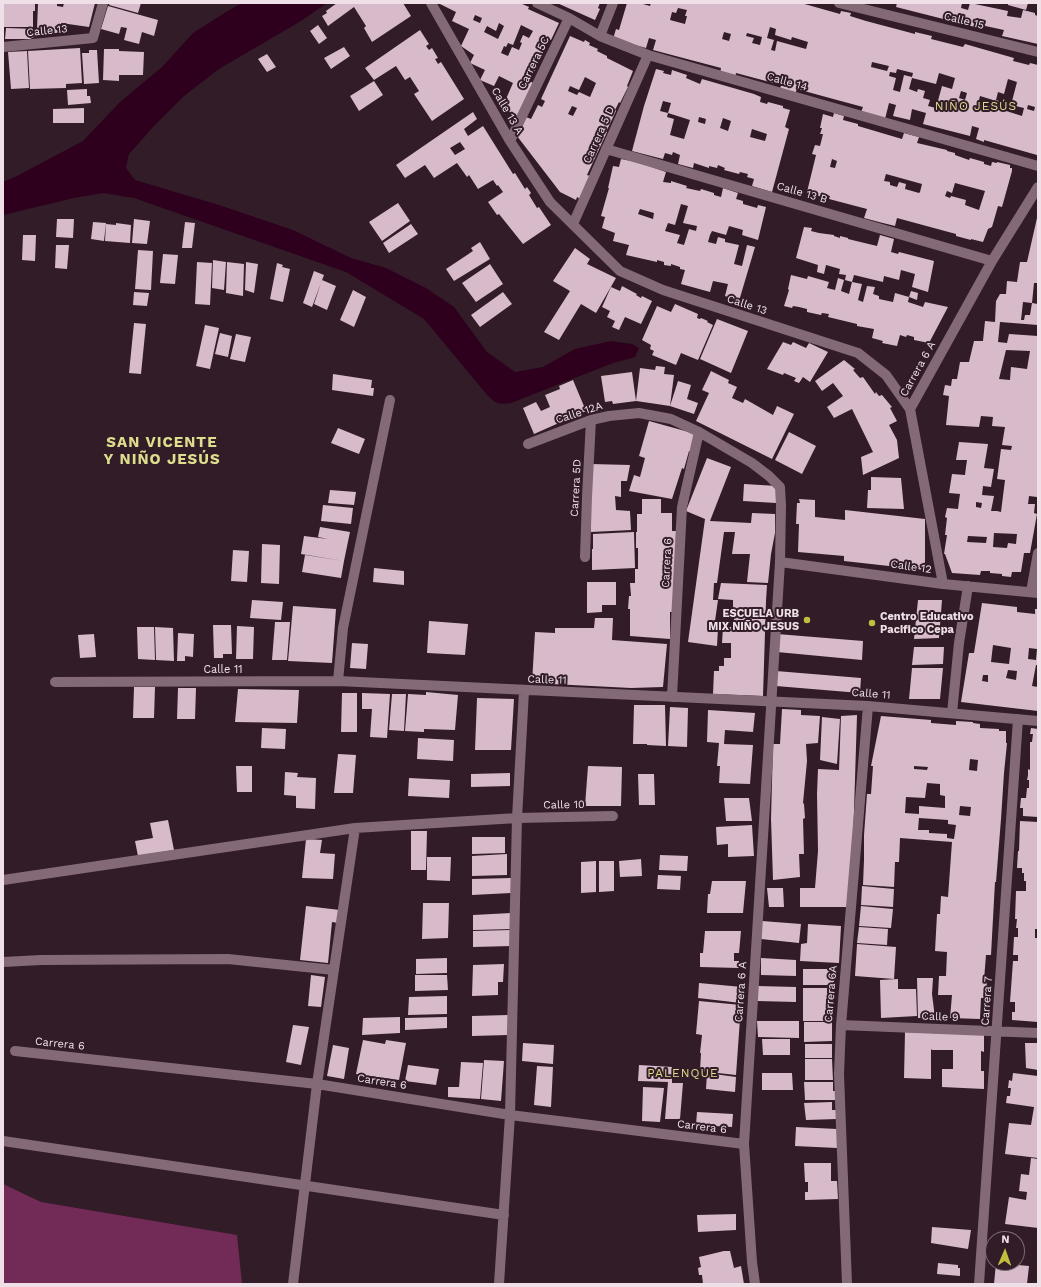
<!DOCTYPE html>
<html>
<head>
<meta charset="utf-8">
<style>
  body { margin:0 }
  #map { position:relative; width:1041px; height:1287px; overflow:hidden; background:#311c27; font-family:"Work Sans",sans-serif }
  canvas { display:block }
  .frame { position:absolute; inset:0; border:4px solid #efe0e8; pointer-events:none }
  .north { position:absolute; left:985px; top:1231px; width:40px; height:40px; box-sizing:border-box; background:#311c27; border:1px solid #7d6a74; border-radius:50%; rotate:2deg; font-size:11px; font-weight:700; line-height:16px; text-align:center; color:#efe0e8 }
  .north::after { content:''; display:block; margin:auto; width:14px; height:18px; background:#c2bd3f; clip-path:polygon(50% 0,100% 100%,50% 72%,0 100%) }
</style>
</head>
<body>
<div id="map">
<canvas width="1041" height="1287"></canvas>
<div class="frame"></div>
<div class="north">N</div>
</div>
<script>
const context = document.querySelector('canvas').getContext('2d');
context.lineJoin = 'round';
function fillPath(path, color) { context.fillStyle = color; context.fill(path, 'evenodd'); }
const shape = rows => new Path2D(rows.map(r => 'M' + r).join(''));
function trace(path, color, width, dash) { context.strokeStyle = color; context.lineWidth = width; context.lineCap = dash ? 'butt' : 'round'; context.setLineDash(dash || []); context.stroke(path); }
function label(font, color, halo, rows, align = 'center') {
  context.font = font + ' "Work Sans",sans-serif'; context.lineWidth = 4; context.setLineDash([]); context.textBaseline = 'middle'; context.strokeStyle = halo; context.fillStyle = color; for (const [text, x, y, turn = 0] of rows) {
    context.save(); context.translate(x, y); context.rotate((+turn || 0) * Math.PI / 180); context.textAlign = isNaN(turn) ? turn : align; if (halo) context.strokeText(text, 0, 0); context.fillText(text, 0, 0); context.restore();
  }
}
const forest = shape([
  [3,1184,41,1202,237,1235,242,1284,3,1284]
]);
const water = shape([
  [242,3,327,3,301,21,219,69,184,96,155,125,129,154,126,168,135,180,219,205,293,230,351,258,386,268,426,288,454,307,487,352,515,372,543,367,575,349,611,341,632,344,639,348,635,357,613,363,511,403,501,404,495,402,488,396,424,319,346,272,134,198,103,193,74,198,3,215,3,182,15,177,83,141,120,102,162,67,193,33,231,9]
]);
const building = shape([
  [3,3,35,3,35,11,33,11,33,27,3,27],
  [38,3,57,3,57,6,63,7,64,3,95,3,89,27,61,23,62,32,36,36,30,39,5,39,6,28,37,29],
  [110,3,141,3,138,13,109,5],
  [337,3,403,3,411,16,372,42,364,28,366,26,354,7,328,26,322,16,327,13,326,11],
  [438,3,520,3,529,7,528,9,559,23,551,40,549,39,530,81,533,83,518,116,502,108,513,83,499,76,494,86,480,80,485,70,470,63,474,55,461,46,469,29,452,21,456,12],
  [475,15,482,18,480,23,473,20],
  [499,23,504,26,498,39,484,32,487,26,496,31],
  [521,25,533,31,529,38,523,35,520,42,522,43,519,50,512,47,508,56,501,53,504,46,506,47,508,43,513,45],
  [557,3,600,3,598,8,600,9,595,20],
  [627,3,644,3,643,4,650,6,651,3,801,3,840,14,841,11,851,13,850,16,866,21,915,34,915,32,932,36,931,39,963,47,965,44,1014,58,1013,61,1029,65,1030,63,1038,65,1038,150,1037,155,984,140,984,142,976,139,979,128,972,126,970,136,923,124,926,113,912,109,910,120,893,116,896,105,889,103,885,119,861,112,863,107,826,97,797,89,795,94,780,90,781,85,736,73,735,78,720,74,721,68,653,50,656,40,649,38,646,48,613,39,616,29,619,30],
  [678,8,687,10,685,16,687,16,685,24,670,20,672,12,676,13],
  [770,27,776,29,775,35,791,40,792,37,808,42,806,49,777,41,775,51,771,50,774,40,767,38],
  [724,32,731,34,729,41,722,39],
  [747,33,762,37,760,45,752,43,754,38,746,36],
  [872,62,889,66,887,71,871,67],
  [897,69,913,73,912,77,904,75,900,92,893,90,896,78,889,76,890,72,896,73],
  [939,73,955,78,952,89,942,86,936,108,928,106,930,100,923,98,925,91,918,89,917,92,909,89,912,78,936,84],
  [1008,79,1017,82,1011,105,1024,108,1022,116,1000,109,1002,102,996,100,998,92,1004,94],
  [961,91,967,93,965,100,959,98],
  [980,96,993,100,992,107,978,104],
  [1028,105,1035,107,1034,111,1027,109],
  [897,3,962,3,961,8,968,10,970,3,1008,11,1007,16,1021,18,1023,10,1035,13,1035,15,1038,16,1038,44,1002,36,1004,30,976,24,975,27,896,7],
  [1008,3,1028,3,1026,10,1008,5],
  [108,6,158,20,154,36,142,32,139,44,124,40,127,28,121,27,119,34,101,29],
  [318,25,327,38,319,44,310,31],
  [420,30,429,44,426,46,429,50,432,48,438,58,435,59,438,64,441,62,464,99,432,121,414,94,419,91,410,77,405,80,396,66,374,80,365,68],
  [570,36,584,42,585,40,590,43,589,45,598,49,597,51,607,56,607,58,633,71,627,86,628,87,620,103,619,102,615,110,616,111,606,132,607,132,587,175,590,176,580,199,577,197,576,200,560,192,517,136,526,117,531,119,538,105,542,107,545,101,541,99],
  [585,77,596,83,590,97,579,92,577,95,568,91,570,86,579,90],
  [572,106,577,108,573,116,568,114],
  [344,47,350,56,331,69,324,58],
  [80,48,82,83,66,84,66,88,30,89,28,51],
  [104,49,119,49,119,51,144,52,143,75,119,75,119,81,103,80],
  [89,50,97,50,99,83,84,84,82,53,89,53],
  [27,51,29,88,11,89,8,52],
  [267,54,276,67,267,72,258,59],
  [656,69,664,71,663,73,671,75,672,70,687,75,686,78,700,84,702,79,754,94,761,97,760,102,767,104,768,102,783,106,783,108,790,110,785,127,789,129,772,192,752,186,754,179,747,177,748,174,740,172,739,174,724,170,725,168,718,165,717,168,709,166,709,168,694,163,693,168,678,164,680,155,673,152,672,155,665,153,663,159,632,151,644,106],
  [663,101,671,103,668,113,690,120,684,139,670,135,674,119,667,117,668,113,660,111],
  [699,117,706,119,705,124,698,122],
  [723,118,731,121,728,131,720,128],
  [752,129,767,134,765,141,750,137],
  [374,81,383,95,359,111,350,96],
  [87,89,87,96,90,96,91,103,68,105,67,90],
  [84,108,84,123,53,123,53,109],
  [473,112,477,119,464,129,468,136,483,126,513,174,515,173,525,189,527,187,531,193,529,195,537,208,539,207,551,225,523,244,499,214,497,215,488,202,503,192,498,185,497,186,493,180,478,189,469,175,467,177,457,163,434,178,425,165,405,178,396,165],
  [460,142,465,149,455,155,450,148],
  [834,113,844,116,843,120,858,124,858,126,902,139,904,133,919,137,917,143,947,150,947,151,955,153,955,155,969,160,970,158,984,162,984,164,991,166,992,162,997,163,997,162,1010,165,1010,168,1012,168,1012,171,1002,207,998,206,992,227,988,229,983,242,971,239,971,240,956,236,956,234,897,218,895,226,879,222,864,218,867,209,829,199,830,196,823,194,822,197,807,192,816,155,812,154,815,145,820,146,823,134,820,134,822,128,820,128,823,114,833,117],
  [832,159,837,161,835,168,830,167],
  [886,174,922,184,920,192,919,193,905,189,906,184,899,182,897,187,890,185,890,182,884,181],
  [955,183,985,191,979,210,965,205,966,200,951,196,950,198,945,196,947,191,952,193],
  [621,159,637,162,666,172,663,182,671,183,671,181,687,186,686,188,700,191,701,189,714,193,714,195,721,197,723,188,738,193,736,199,743,201,743,204,757,208,758,205,766,207,758,240,742,235,743,230,729,226,726,235,712,231,710,235,708,242,716,244,718,237,725,239,725,242,739,245,734,264,742,266,747,245,755,247,739,301,725,296,728,284,713,281,710,292,681,284,685,270,680,269,680,267,671,264,671,266,664,265,664,262,657,260,657,262,626,255,629,245,613,241,615,233,602,228,605,217,601,216,609,188,608,188,613,166,619,167],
  [681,204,688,206,683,223,697,226,696,231,689,229,684,245,677,243,680,235,665,231,668,223,675,225],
  [640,209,654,213,653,219,638,214],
  [398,203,410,221,382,241,369,222],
  [1037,218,1038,283,1034,283,1032,303,1023,302,1021,320,1024,320,1025,315,1030,315,1032,303,1038,304,1038,325,1000,322,998,342,1007,343,1009,334,1038,336,1038,492,1037,497,1029,496,1028,504,1035,504,1034,513,1037,514,1030,553,1024,553,1021,572,1012,572,1011,577,1002,576,1002,574,990,573,990,571,981,571,980,575,952,573,945,554,944,554,947,535,945,535,947,518,945,517,947,508,958,509,959,501,960,494,949,493,952,474,965,475,966,467,967,460,956,460,959,442,988,444,984,468,994,469,991,487,983,486,982,495,994,496,991,511,997,511,1001,512,1005,480,997,479,1001,449,1011,450,1012,446,1002,445,1005,427,992,426,993,417,981,416,979,427,946,425,949,396,943,395,945,385,951,386,952,379,957,379,960,362,969,362,974,341,983,341,985,321,995,322,996,301,1000,294,1006,294,1007,281,1017,282,1020,262,1027,262],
  [1006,350,1030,351,1027,369,1011,367,1010,380,999,379],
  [976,502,982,503,981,508,976,507],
  [994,533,1017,534,1016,544,1008,543,1007,548,993,547],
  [968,536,987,537,986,543,967,542],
  [57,219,74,219,73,238,56,237],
  [134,219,150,221,147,244,132,243],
  [93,222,106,223,104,241,91,239],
  [185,222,195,223,192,248,182,248],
  [116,223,131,225,130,243,105,241,106,224,116,225],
  [411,224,418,234,389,253,383,243],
  [804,227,812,228,811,231,819,233,834,235,834,236,840,238,840,236,848,238,848,239,877,246,880,235,894,239,891,252,898,254,899,252,934,261,928,292,912,287,915,274,901,270,899,280,884,276,883,282,854,275,852,282,845,280,846,275,839,274,840,269,826,265,824,274,817,272,818,265,796,258],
  [23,235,36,235,35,261,22,260],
  [480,242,490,259,454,281,446,269,473,251,471,248],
  [56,245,69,245,67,269,55,268],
  [575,248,590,259,587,264,616,278,596,313,581,304,559,340,544,332,570,291,553,281],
  [138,250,153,251,151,290,135,289],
  [163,254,178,255,175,284,160,283],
  [213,260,226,262,224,290,212,288],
  [197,262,212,263,210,305,195,304],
  [227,262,244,264,243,296,226,293],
  [246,262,258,264,254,293,245,290],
  [277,263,283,265,282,267,290,269,283,302,270,299],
  [490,264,503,284,476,302,462,283],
  [314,271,324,275,312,307,303,303],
  [791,275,807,279,808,276,829,282,827,288,835,290,838,278,844,280,841,291,849,294,852,282,862,284,858,300,863,302,867,286,875,287,873,294,879,296,879,299,893,302,895,293,909,297,908,302,923,307,925,302,948,307,929,343,914,340,914,337,907,335,906,337,900,335,897,346,882,343,883,341,872,338,874,329,857,326,857,324,828,317,829,314,822,313,821,315,807,312,807,309,799,307,793,306,792,308,784,306,789,290,788,289],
  [322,280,336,286,327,310,314,304],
  [622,286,637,294,636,295,641,298,642,296,652,301,641,324,625,317,619,330,612,327,615,321,607,317,610,311,602,307,611,287,620,291],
  [353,290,366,297,354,327,340,320],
  [911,291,918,293,917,300,909,297],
  [134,292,149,293,147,306,133,305],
  [503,292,512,304,480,327,471,315],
  [675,304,698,314,697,318,700,319,701,318,708,321,707,322,713,325,698,360,681,353,676,365,652,355,654,351,650,349,651,345,642,340,657,306,671,312],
  [717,319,748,331,731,373,700,359],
  [134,323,146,324,141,374,129,373],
  [205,325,219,328,210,369,196,366],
  [220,333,232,336,228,357,215,354],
  [236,334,251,337,245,362,230,359],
  [783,342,791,345,793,342,806,348,809,343,828,352,810,382,803,377,799,383,794,381,796,378,784,373,783,375,767,369],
  [844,360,855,369,853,370,860,378,863,377,875,394,876,392,879,396,882,395,892,407,890,408,897,421,889,425,897,440,899,458,863,475,861,457,873,452,852,409,834,418,827,407,843,396,833,383,822,391,815,381],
  [656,366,665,367,664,374,674,375,670,406,678,381,691,385,687,399,698,403,694,414,670,406,643,402,636,401,613,404,612,401,605,402,601,376,632,372,636,401,640,368,655,370],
  [711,371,729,380,728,383,737,387,732,398,743,403,745,399,773,415,777,406,794,414,772,459,696,421,709,393,702,390],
  [333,374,372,380,371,388,374,388,373,396,332,390],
  [573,380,586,411,534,434,523,408,536,402,541,411,550,407,545,395,560,389,559,386],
  [649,421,696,434,691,452,689,451,684,469,682,468,672,499,629,491,634,475,640,477,645,458,639,456],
  [338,428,365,439,359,454,331,443],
  [789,432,816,446,802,474,775,460],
  [707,458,731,467,710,521,751,523,752,513,775,514,775,533,771,554,768,583,747,582,750,554,732,554,735,532,724,532,717,583,714,583,713,600,718,600,714,628,718,628,717,646,688,642,705,519,686,511],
  [591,464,630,465,627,481,621,481,621,497,615,496,616,510,630,511,631,530,591,532],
  [871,477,901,478,904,509,867,508,868,490,871,490],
  [744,484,777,486,776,503,743,501],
  [330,490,356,492,354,505,328,503],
  [642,499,661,499,661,513,672,513,672,531,677,531,675,612,670,612,670,639,630,636,630,609,628,609,629,596,631,596,630,583,635,583,635,569,638,569,638,548,636,548,636,532,637,532,637,514,642,514],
  [799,499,815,500,815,517,845,520,845,510,925,519,925,570,844,561,844,556,798,552,799,524,796,524,797,503,800,503],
  [323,505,353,508,351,524,321,521],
  [320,527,350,532,344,561,301,554,304,536,328,539,318,537],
  [634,532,635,568,592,570,592,549,593,549,593,534],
  [262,544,280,545,279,584,261,583],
  [233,550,249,551,247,582,231,581],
  [305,555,344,561,341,578,302,572],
  [374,568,404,571,404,585,373,582],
  [587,582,616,582,616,605,602,605,602,612,587,613],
  [721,583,767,585,766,601,763,696,713,694,714,671,719,671,719,666,724,666,724,658,731,658,731,643,722,643,723,627,734,627,734,615,733,615,733,600,718,599],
  [252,600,283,602,281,620,250,618],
  [918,600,942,600,939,638,914,639],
  [982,603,1017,607,1017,612,1035,614,1035,609,1038,609,1038,665,1036,665,1032,686,1038,687,1038,711,961,702,969,653,974,653],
  [993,645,1011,648,1009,664,991,662],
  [1029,648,1037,649,1036,660,1028,659],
  [1008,670,1017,671,1016,680,1006,678],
  [983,675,988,675,988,682,982,681],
  [293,606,336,609,332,663,288,661],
  [595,618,613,618,612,640,667,644,663,687,631,688,532,683,535,632,555,633,555,628,594,628],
  [429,621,468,624,465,655,427,653],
  [275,622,290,622,287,660,272,660],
  [213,625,231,625,232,654,223,654,223,658,214,658],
  [237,626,254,627,253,659,236,659],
  [137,627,154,627,155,660,138,659],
  [155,627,173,628,174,661,156,660],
  [178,633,194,634,193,657,185,656,185,661,177,661],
  [94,634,96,657,80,658,78,635],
  [777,634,863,641,862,660,777,652],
  [352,643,368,644,366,669,350,668],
  [914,647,944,647,943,664,912,665],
  [912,668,943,668,940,699,909,699],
  [776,671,861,678,860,693,776,686],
  [134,687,155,687,154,718,133,718],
  [178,688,196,688,195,719,177,719],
  [238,689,299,690,297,723,235,722],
  [426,692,458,695,455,730,424,729,424,732,405,731,408,694,426,695],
  [342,693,357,693,357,732,341,732],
  [362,693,390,694,387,738,370,737,372,709,362,709],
  [392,694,406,694,404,731,389,730],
  [477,698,514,699,511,750,475,750],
  [634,705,665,705,666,746,647,745,647,744,633,744],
  [670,707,688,708,687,747,668,746],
  [782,709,801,710,801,715,820,716,818,743,806,744,807,761,803,803,804,804,805,818,803,819,804,854,799,854,800,877,773,880,771,819,773,744,780,744],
  [708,710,755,713,753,732,725,730,724,744,753,745,750,784,719,783,720,766,717,766,719,743,707,742],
  [857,715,851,907,800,907,800,888,815,888,818,851,817,794,818,769,839,770,841,716],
  [881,716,931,720,931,723,956,725,956,721,973,722,973,723,980,724,980,728,999,729,999,731,1006,731,1006,743,1007,743,1004,773,1001,819,996,882,995,882,991,955,986,955,984,980,987,980,986,998,981,998,980,1019,950,1018,952,995,938,995,939,976,946,976,947,952,935,951,937,914,940,914,941,896,948,897,952,842,900,838,899,862,895,862,894,887,863,885,864,860,864,835,867,794,871,794,873,766,871,766],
  [970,759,978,760,977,771,969,770],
  [914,766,928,767,927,770,914,769],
  [927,783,940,784,940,795,945,796,945,808,919,806,919,814,905,813,906,797,925,798],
  [960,806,971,807,970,816,959,815],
  [919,818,948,820,948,824,956,825,954,839,947,838,947,834,929,833,929,830,918,830],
  [822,717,840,719,837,764,820,760],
  [262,728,286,729,285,749,261,748],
  [1031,728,1038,729,1038,817,1023,816,1023,808,1020,808,1021,798,1026,798,1027,788,1029,788,1029,780,1027,780,1028,775,1028,769,1030,770,1030,742,1032,742,1033,734,1030,734],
  [418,738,454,740,453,761,417,759],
  [338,754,356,755,353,793,334,793],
  [236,766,252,766,252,792,237,792],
  [588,766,622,767,621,806,585,806],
  [285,772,298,773,297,777,316,778,315,809,296,808,296,796,284,795],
  [510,773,510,786,471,787,471,774],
  [638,774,654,774,655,805,639,805],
  [409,778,450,780,449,798,408,796],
  [724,798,749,798,752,821,726,821],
  [168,820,174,850,138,856,135,841,153,838,150,823],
  [1020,821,1038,822,1038,845,1037,845,1037,852,1038,852,1038,929,1035,929,1035,938,1038,938,1038,985,1037,995,1038,995,1038,1022,1012,1020,1012,1012,1015,1012,1015,1002,1010,1002,1013,961,1018,961,1018,955,1013,955,1014,937,1018,937,1018,928,1016,928,1017,919,1015,919,1016,891,1026,891,1026,881,1024,881,1024,873,1022,873,1022,868,1017,868,1018,851,1019,851],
  [752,825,754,856,728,857,728,844,717,845,716,827],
  [411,831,427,831,426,870,411,870],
  [472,837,505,837,505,853,472,854],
  [306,839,322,840,320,853,335,854,333,879,302,878],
  [507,854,507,875,472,876,472,856],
  [660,855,688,856,687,871,659,870],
  [427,857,451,857,450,881,427,880],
  [641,859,642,876,620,877,619,861],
  [596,861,596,892,581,893,581,862],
  [599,861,614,861,614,891,599,892],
  [658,875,681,876,680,890,657,889],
  [511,878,511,893,472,895,472,879],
  [712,881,746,881,743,913,707,913,708,894,710,894],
  [862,886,894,889,893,907,861,905],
  [767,888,783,888,784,907,769,907],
  [423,903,449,903,448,938,422,939],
  [306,906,340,910,338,923,332,922,328,963,300,960],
  [861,906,893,909,891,928,859,926],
  [511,913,512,929,473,930,473,915],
  [762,921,801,924,799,943,761,939],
  [808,924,841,926,839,963,800,961,801,944,807,943],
  [859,927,888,929,887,945,857,943],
  [511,930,512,946,473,947,473,931],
  [705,931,741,931,739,953,734,953,734,961,739,961,739,968,700,967,700,953,703,953],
  [857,944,896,947,894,979,855,976],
  [447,958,447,973,416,974,416,959],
  [761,958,796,960,796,976,761,975],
  [504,964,503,982,498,982,498,995,472,996,473,965],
  [803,969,834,969,834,985,803,985],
  [311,975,325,977,321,1007,308,1006],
  [415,975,447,975,448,990,415,991],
  [917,978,933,978,932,994,935,1018,918,1018],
  [898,979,898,989,916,989,917,1016,881,1018,880,980],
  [699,983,742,987,741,1003,698,998],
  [757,986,796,987,796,1002,757,1001],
  [803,988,834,988,834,1005,831,1005,831,1021,803,1021],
  [447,996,447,1014,408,1015,409,997],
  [699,1001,741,1005,736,1075,700,1071,701,1053,700,1053,702,1035,696,1034],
  [508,1015,508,1035,472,1036,472,1016],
  [400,1017,400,1033,362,1035,363,1018],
  [447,1017,447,1028,405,1030,405,1018],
  [757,1021,799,1021,799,1038,758,1037],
  [804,1022,832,1022,832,1041,804,1042],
  [293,1025,309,1027,301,1065,286,1062],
  [905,1032,984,1035,984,1052,981,1051,981,1071,984,1071,984,1089,942,1087,942,1069,953,1069,953,1050,932,1050,931,1049,931,1079,904,1078],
  [762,1039,790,1039,790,1055,763,1055],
  [363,1040,385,1044,386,1040,406,1043,399,1080,356,1074],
  [523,1043,554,1045,553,1064,522,1061],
  [1025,1043,1038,1043,1038,1070,1026,1068],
  [805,1044,832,1044,832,1058,805,1058],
  [333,1045,349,1048,344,1079,327,1076],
  [805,1059,832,1059,833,1080,805,1080],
  [484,1060,504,1061,501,1101,481,1099],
  [461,1062,483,1063,480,1099,448,1097,448,1087,459,1087],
  [408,1065,439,1069,436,1085,405,1081],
  [639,1065,672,1067,672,1083,683,1083,680,1119,665,1119,668,1082,638,1081],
  [537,1066,553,1067,551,1107,534,1105],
  [707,1073,736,1077,735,1092,706,1089],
  [762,1073,792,1073,793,1090,762,1090],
  [1013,1073,1038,1076,1038,1158,1005,1154,1009,1123,1031,1125,1034,1107,1006,1103,1007,1096,1010,1096,1011,1088,1008,1088,1009,1080,1012,1081],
  [804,1082,833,1082,833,1091,836,1091,836,1100,805,1100],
  [643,1087,664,1088,660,1122,642,1121],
  [832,1102,832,1110,837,1110,837,1119,806,1120,804,1103],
  [697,1112,733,1114,732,1127,696,1125],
  [796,1127,837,1129,837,1148,795,1146],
  [1031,1158,1038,1159,1038,1228,1005,1224,1009,1197,1026,1200,1027,1192,1019,1191,1021,1174,1029,1175],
  [804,1163,831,1163,831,1181,837,1181,838,1199,805,1200,805,1192,808,1192,808,1182,805,1182],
  [736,1214,736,1230,698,1232,697,1215],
  [932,1227,971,1230,968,1249,931,1243],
  [724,1251,730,1251,734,1268,741,1266,744,1284,703,1284,702,1275,699,1275,698,1268,701,1267,699,1257],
  [938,1263,958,1265,958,1268,960,1268,960,1276,937,1274],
  [996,1263,1029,1266,1027,1284,994,1284]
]);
const minor = shape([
  [431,3,510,141,550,202,620,271,663,290,858,353,886,375,910,409],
  [537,3,569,18,600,36,648,55,1038,166],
  [839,3,1038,52],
  [600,36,613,3],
  [3,47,93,38,103,3],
  [510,141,569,18],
  [606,149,992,261],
  [573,224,648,55],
  [528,444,591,420,609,416,639,413,671,419,699,432,752,463,769,476,780,487,781,505,780,562,744,1144,752,1262,755,1284],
  [585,557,587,497,591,420],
  [780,562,943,584,1038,593],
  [943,584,910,409,992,261,1038,187],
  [1031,592,1038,553],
  [338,681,343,628,390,400],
  [55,682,338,681,868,706,1038,721],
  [672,697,682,507,699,432],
  [952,713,959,643,968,586],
  [3,880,355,828,517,818,613,816],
  [3,962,41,960,228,959,334,970],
  [841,1025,1038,1033],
  [15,1051,317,1084,510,1115,744,1144],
  [3,1141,504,1215],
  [293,1284,317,1084,355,828],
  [499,1284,510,1115,517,818,524,691],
  [847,1284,839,1074,841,1025,868,706],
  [979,1284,1018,719]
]);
const markers = [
  [807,620,4,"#c2bd3f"],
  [872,623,4,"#c2bd3f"]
];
const streetNames = [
  ["Calle 15",964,21,14],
  ["Calle 13",47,31,-6],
  ["Carrera 5C",534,63,-64],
  ["Calle 14",787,82,16],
  ["Calle 13 A",507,111,60],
  ["Carrera 5 D",599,135,-66],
  ["Calle 13 B",802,193,16],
  ["Calle 13",747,305,18],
  ["Carrera 6 A",918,369,-61],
  ["Calle 12A",579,413,-18],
  ["Carrera 5D",576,488,-87],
  ["Carrera 6",667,563,-87],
  ["Calle 12",911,567,8],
  ["Calle 11",223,670],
  ["Calle 11",547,680,2],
  ["Calle 11",871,694,4],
  ["Calle 10",564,805,-1],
  ["Carrera 6 A",741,992,-86],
  ["Carrera 6A",831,994,-85],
  ["Carrera 7",987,1001,-86],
  ["Calle 9",940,1017,2],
  ["Carrera 6",60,1044,6],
  ["Carrera 6",382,1082,9],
  ["Carrera 6",702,1127,7]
];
const poiNames = [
  ["ESCUELA URB",799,614],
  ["MIX NIÑO JESUS",799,627],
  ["Centro Educativo",880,617,"left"],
  ["Pacifico Cepa",880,630,"left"]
];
const neighbourhoodNames = [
  ["NIÑO JESÚS",976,106],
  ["PALENQUE",683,1073]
];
const districtNames = [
  ["SAN VICENTE",162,443],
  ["Y NIÑO JESÚS",162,460]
];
fillPath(forest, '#722a56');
fillPath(water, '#2e001d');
fillPath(building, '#d8bbca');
trace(minor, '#846a77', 10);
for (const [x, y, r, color] of markers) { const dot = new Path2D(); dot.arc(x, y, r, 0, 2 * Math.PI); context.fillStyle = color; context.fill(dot); trace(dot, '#311c27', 1.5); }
label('11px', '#efe0e8', '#311c27', streetNames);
label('bold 11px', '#efe0e8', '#311c27', poiNames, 'right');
context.letterSpacing = '1px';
label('12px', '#dedd8e', '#311c27', neighbourhoodNames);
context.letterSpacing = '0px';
context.letterSpacing = '1px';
label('bold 15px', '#dedd8e', '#311c27', districtNames);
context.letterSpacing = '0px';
</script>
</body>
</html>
